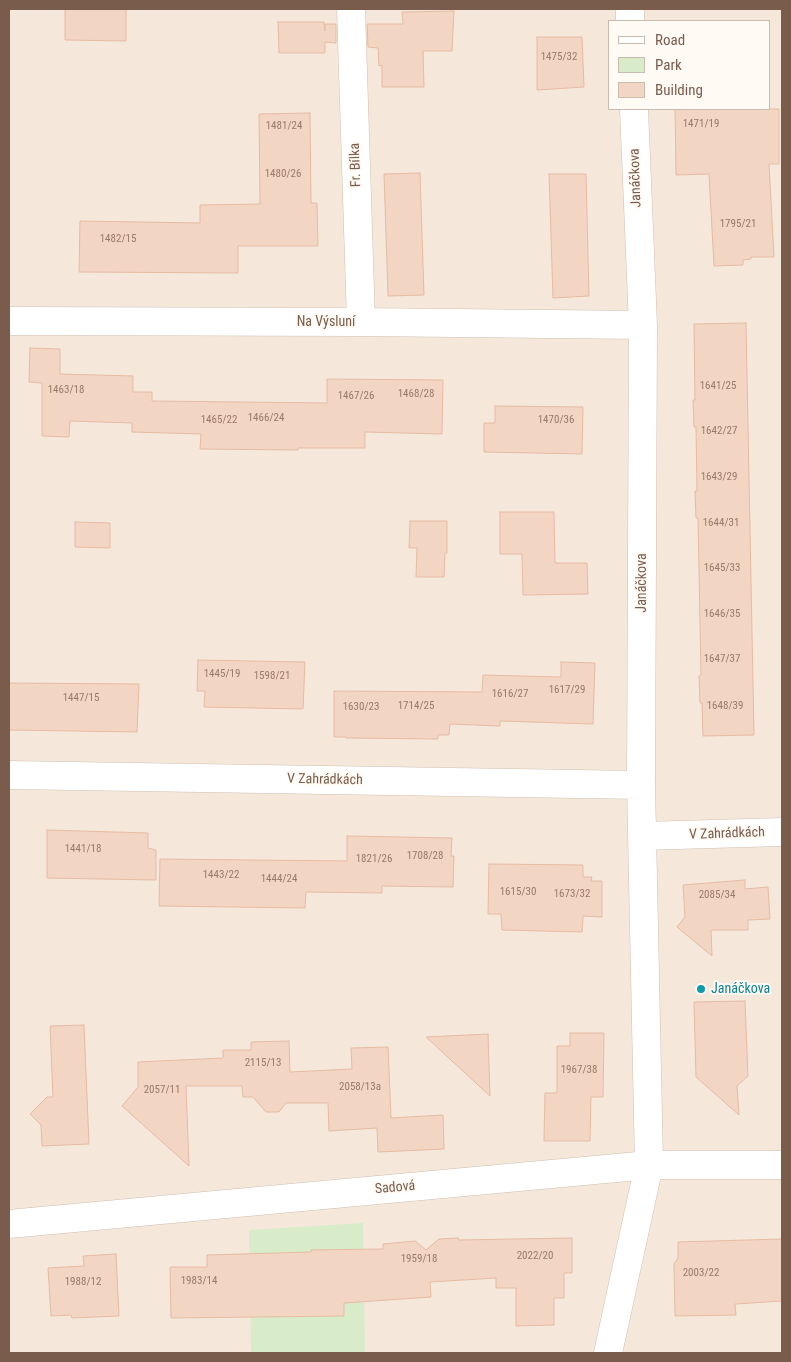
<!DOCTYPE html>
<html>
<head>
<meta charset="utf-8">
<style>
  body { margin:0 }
  #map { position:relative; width:791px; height:1362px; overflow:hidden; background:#fdf6ec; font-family:"Roboto Condensed",sans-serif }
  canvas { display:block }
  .frame { position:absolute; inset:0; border:10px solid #7a5c4d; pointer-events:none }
  .legend { position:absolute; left:608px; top:20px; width:162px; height:90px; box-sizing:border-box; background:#fffaf3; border:1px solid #cabbb1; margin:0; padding:6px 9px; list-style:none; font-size:15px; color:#7a5c4d }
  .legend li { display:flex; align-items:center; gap:10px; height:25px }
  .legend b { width:25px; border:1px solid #cabbb1 }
</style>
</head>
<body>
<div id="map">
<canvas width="791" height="1362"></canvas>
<div class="frame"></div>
<ul class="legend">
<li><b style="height:6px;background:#fff"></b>Road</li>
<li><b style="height:14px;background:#d8ecc9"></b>Park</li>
<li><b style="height:14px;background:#f3d5c3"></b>Building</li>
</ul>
</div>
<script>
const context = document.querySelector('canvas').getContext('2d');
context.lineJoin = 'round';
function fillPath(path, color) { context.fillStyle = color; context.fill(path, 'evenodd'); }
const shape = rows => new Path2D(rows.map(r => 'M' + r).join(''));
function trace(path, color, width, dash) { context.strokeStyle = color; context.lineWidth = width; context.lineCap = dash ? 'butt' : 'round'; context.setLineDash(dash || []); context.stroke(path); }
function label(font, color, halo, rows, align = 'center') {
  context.font = font + ' "Roboto Condensed",sans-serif'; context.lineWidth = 4; context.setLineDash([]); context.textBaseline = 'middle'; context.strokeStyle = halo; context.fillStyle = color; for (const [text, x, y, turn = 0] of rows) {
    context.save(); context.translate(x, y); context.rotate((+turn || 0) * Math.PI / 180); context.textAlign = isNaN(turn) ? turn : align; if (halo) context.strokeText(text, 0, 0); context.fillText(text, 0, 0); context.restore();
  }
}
const residential = shape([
  [9,9,782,9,782,1353,9,1353],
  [610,21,770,21,770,109,610,109]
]);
const green = shape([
  [363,1223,365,1353,251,1353,249,1230]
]);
const building = shape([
  [65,9,126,9,126,41,65,40,65,9],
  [454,11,452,51,423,51,424,87,382,87,382,65,379,66,378,48,368,47,367,24,403,24,402,12,454,11],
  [278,22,324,22,325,31,325,24,336,24,336,43,325,42,325,53,279,53,278,22],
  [537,37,582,37,584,87,537,90,537,37],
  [675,109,779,109,779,164,769,164,774,257,751,257,751,259,743,260,743,265,714,266,709,174,676,175,675,109],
  [310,113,311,203,317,203,318,246,238,246,238,273,79,272,80,221,200,223,200,205,260,204,259,114,310,113],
  [420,173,424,295,388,296,384,174,420,173],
  [549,174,586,174,589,296,553,298,549,174],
  [746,323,754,735,703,736,702,703,700,703,699,676,701,675,698,518,696,518,695,491,697,491,696,427,694,427,693,400,695,400,694,324,746,323],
  [30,348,60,349,60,374,133,376,133,392,152,392,152,401,327,403,327,379,443,380,442,434,365,432,365,448,298,448,298,450,200,449,201,434,132,432,132,423,70,421,69,437,42,436,42,383,29,382,30,348],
  [495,406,583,407,582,454,484,452,484,423,495,423,495,406],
  [500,512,554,512,555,563,587,563,588,594,523,595,522,554,500,554,500,512],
  [410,521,447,521,447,553,445,553,444,577,416,577,417,548,409,548,410,521],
  [75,522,110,523,110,548,75,547,75,522],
  [198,660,305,662,303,709,204,707,205,691,197,691,198,660],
  [561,662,595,663,593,724,500,721,500,726,450,724,449,735,438,735,438,739,346,738,346,737,334,737,334,691,482,692,483,675,561,677,561,662],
  [9,683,139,684,137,732,9,730,9,683],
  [47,830,148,833,148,848,156,850,156,880,47,878,47,830],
  [347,836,452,838,451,856,454,856,453,887,382,886,382,893,306,892,305,908,159,906,160,859,347,861,347,836],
  [489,864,583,865,583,877,592,877,591,881,602,881,602,917,583,916,582,932,502,930,501,914,488,914,489,864],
  [745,880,745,889,768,887,770,919,748,920,748,930,711,930,712,956,677,927,685,917,683,885,745,880],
  [745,1001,748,1076,737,1086,739,1115,696,1077,694,1002,745,1001],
  [84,1025,89,1144,42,1146,41,1125,30,1114,47,1097,53,1097,50,1026,84,1025],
  [570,1033,604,1033,603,1097,591,1097,590,1141,544,1141,545,1093,557,1093,557,1046,570,1046,570,1033],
  [488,1034,490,1096,426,1037,488,1034],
  [289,1041,290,1072,352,1069,351,1048,388,1047,391,1118,443,1115,444,1149,378,1152,377,1128,329,1131,328,1103,286,1103,279,1112,266,1112,253,1097,243,1097,242,1086,186,1086,189,1166,122,1106,138,1087,138,1062,223,1058,223,1050,251,1050,251,1042,289,1041],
  [458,1238,459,1240,572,1238,572,1273,564,1273,564,1298,554,1298,554,1325,516,1326,516,1288,496,1288,496,1278,430,1282,431,1297,344,1303,344,1316,171,1318,170,1267,207,1267,207,1255,311,1252,311,1250,383,1249,383,1244,415,1241,426,1250,439,1239,458,1238],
  [782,1239,782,1301,735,1304,736,1315,675,1316,674,1264,678,1258,678,1242,782,1239],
  [116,1254,119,1316,72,1318,71,1315,51,1316,48,1268,84,1266,83,1256,116,1254]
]);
const street = shape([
  [351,9,361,322],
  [630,9,630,21],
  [9,321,361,322,643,325],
  [9,775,641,785],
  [642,836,782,832],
  [9,1224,649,1165,782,1165],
  [608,1353,649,1165,641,785,643,325,634,109]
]);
const markers = [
  [701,989,5,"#0f9aa8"]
];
const numberNames = [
  ["1475/32",559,57],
  ["1471/19",701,124],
  ["1481/24",284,126],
  ["1480/26",283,174],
  ["1795/21",738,224],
  ["1482/15",118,239],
  ["1641/25",718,386],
  ["1463/18",66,390],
  ["1468/28",416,394],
  ["1467/26",356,396],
  ["1466/24",266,418],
  ["1465/22",219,420],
  ["1470/36",556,420],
  ["1642/27",719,431],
  ["1643/29",719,477],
  ["1644/31",721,523],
  ["1645/33",722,568],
  ["1646/35",722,614],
  ["1647/37",722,659],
  ["1445/19",222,674],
  ["1598/21",272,676],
  ["1617/29",567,690],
  ["1616/27",510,694],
  ["1447/15",81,698],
  ["1714/25",416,706],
  ["1648/39",725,706],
  ["1630/23",361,707],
  ["1441/18",83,849],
  ["1708/28",425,856],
  ["1821/26",374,859],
  ["1443/22",221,875],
  ["1444/24",279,879],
  ["1615/30",518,892],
  ["1673/32",572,894],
  ["2085/34",717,895],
  ["2115/13",263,1063],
  ["1967/38",579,1070],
  ["2058/13a",360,1087],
  ["2057/11",162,1090],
  ["2022/20",535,1256],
  ["1959/18",419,1259],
  ["2003/22",701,1273],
  ["1983/14",199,1281],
  ["1988/12",83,1282]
];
const streetNames = [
  ["Fr. Bílka",356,165,-92],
  ["Janáčkova",636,178,-92],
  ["Na Výsluní",326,322],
  ["Janáčkova",642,583,-90],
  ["V Zahrádkách",325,780,1],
  ["V Zahrádkách",727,834,-2],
  ["Sadová",395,1188,-5]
];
const cultureNames = [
  ["Janáčkova",711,989]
];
fillPath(residential, '#f5e8da');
fillPath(green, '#d8ecc9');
fillPath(building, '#f3d5c3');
trace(building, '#e6bba3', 1);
trace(street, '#d1beb0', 29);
trace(street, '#fff', 28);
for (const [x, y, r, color] of markers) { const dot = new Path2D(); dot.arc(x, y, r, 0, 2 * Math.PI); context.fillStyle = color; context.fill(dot); trace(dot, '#fffaf3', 2); }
label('11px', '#987a6a', null, numberNames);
label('14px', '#7a5c4d', '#fffaf3', streetNames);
label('14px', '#0d838f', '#fffaf3', cultureNames, 'left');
</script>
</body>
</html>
